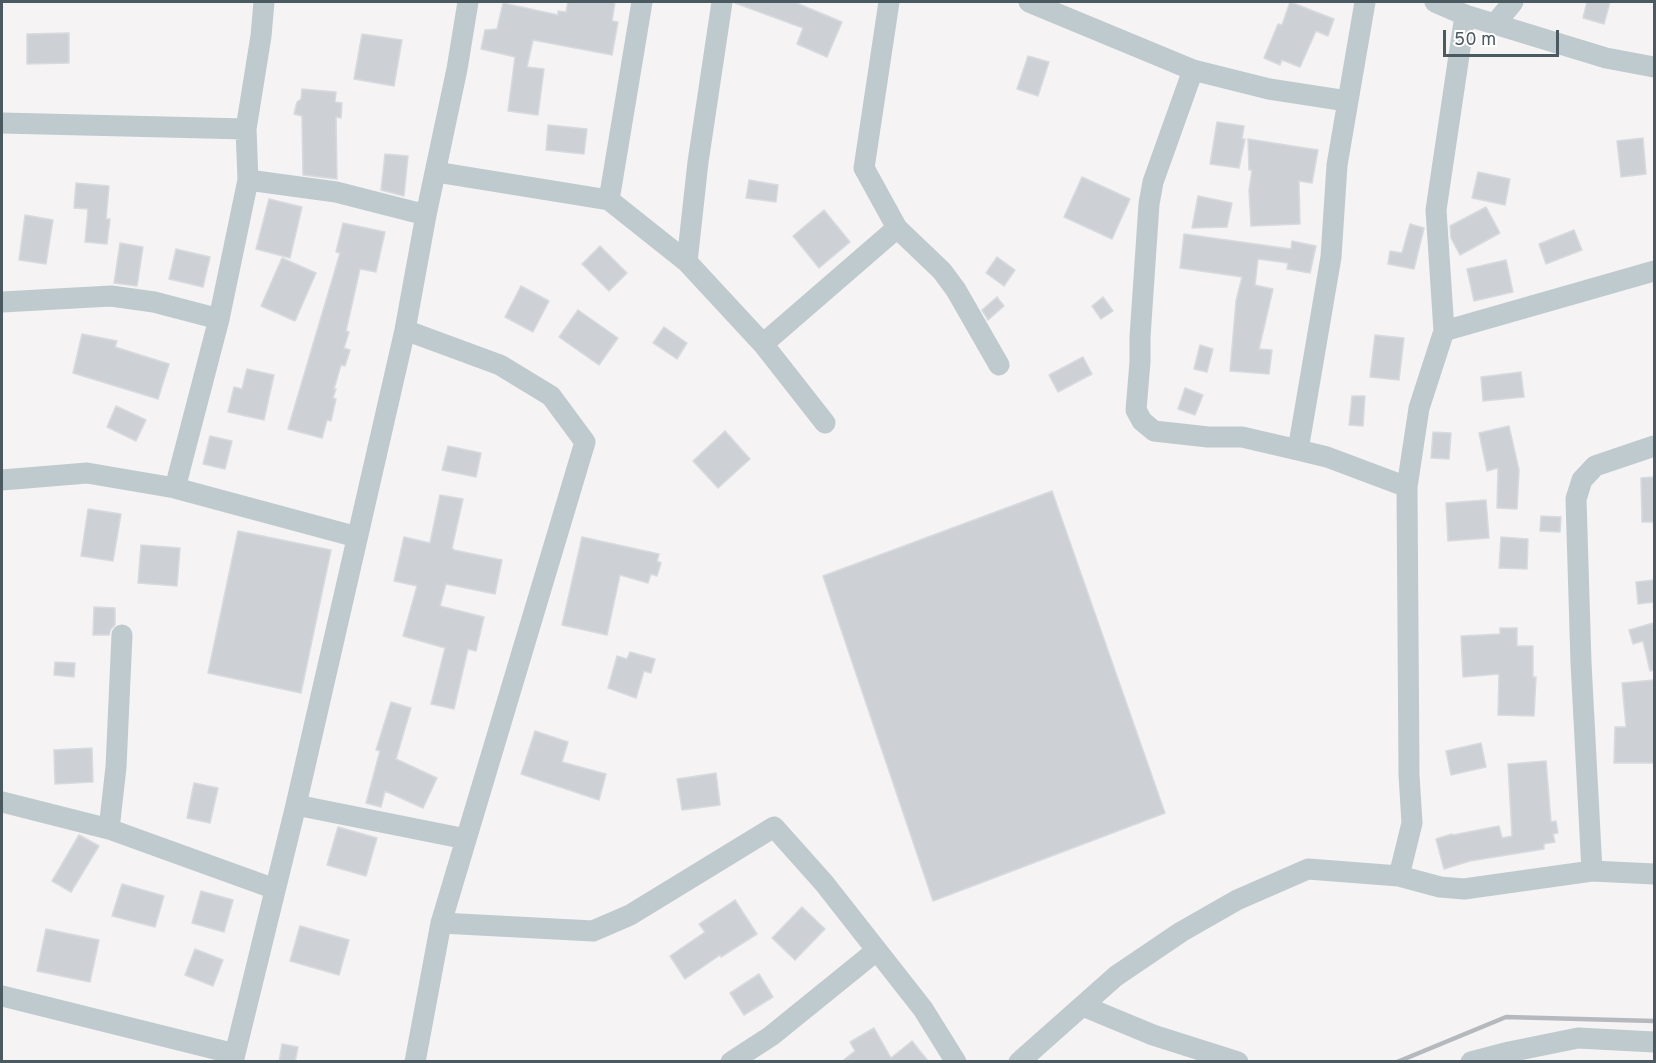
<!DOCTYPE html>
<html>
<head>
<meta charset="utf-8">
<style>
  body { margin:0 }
  #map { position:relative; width:1656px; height:1063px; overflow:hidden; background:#f5f3f3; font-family:Overpass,sans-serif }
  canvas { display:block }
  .frame { position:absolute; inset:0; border:3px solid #4b5a60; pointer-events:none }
  .scale { position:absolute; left:1443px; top:30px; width:116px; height:27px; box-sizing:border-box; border:3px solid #4b5a60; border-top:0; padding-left:8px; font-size:18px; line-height:21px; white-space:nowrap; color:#4b5a60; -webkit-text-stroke:4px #fff; paint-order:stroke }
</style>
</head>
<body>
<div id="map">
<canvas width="1656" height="1063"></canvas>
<div class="frame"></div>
<div class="scale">50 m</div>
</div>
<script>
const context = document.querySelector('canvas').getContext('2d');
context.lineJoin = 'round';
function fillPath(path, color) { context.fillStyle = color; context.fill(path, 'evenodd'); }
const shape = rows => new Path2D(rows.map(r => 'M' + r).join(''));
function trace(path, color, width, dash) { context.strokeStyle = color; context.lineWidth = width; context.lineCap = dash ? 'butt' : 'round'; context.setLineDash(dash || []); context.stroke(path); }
const building = shape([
  [568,2,615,2,612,21,618,22,612,55,533,40,527,67,544,69,538,115,508,111,515,57,481,49,485,30,497,29,503,3,558,15,558,11,566,12,568,2],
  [735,2,794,2,842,22,827,57,797,44,803,28,735,3,735,2],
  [1290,2,1334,19,1328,36,1316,31,1300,67,1282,60,1280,65,1264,58,1278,24,1282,25,1290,2],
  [1587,2,1610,2,1604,24,1583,18,1587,2],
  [69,33,69,63,27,64,27,34,69,33],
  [362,34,402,40,394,86,354,79,362,34],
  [1028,56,1049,62,1038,96,1017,89,1028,56],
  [302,89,336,92,335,102,342,103,341,118,336,117,337,179,303,175,302,116,294,114,297,102,301,99,302,89],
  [1217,122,1244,126,1242,139,1245,139,1239,168,1210,164,1217,122],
  [548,125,587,129,584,154,546,150,548,125],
  [1643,138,1646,174,1621,177,1617,141,1643,138],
  [1248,139,1318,150,1312,183,1299,181,1300,224,1251,226,1249,190,1252,170,1249,170,1248,139],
  [385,154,408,156,404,196,381,190,385,154],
  [1478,172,1510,179,1505,205,1472,198,1478,172],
  [1082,177,1130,199,1112,239,1064,217,1082,177],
  [749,180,778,185,776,202,746,198,749,180],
  [76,183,109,186,106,219,110,219,107,244,85,242,88,209,74,208,76,183],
  [1198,196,1232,203,1227,227,1192,228,1198,196],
  [269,199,302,207,290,258,256,249,269,199],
  [1486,207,1500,233,1460,255,1451,238,1450,226,1486,207],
  [824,210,850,242,819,268,793,236,824,210],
  [25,215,53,220,46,264,19,260,25,215],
  [343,223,385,232,376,272,360,269,346,331,349,332,344,348,350,350,345,366,341,365,334,389,336,389,333,398,336,399,331,421,327,420,322,438,288,429,340,253,336,252,343,223],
  [1410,224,1424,228,1414,269,1388,264,1390,251,1402,253,1410,224],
  [1574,230,1582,250,1546,264,1539,244,1574,230],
  [1184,234,1291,249,1292,241,1316,246,1310,273,1287,269,1288,263,1258,259,1255,285,1273,289,1259,349,1272,350,1269,374,1230,371,1236,301,1242,277,1180,268,1184,234],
  [120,243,143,247,137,286,114,283,120,243],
  [600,246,627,273,609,291,582,264,600,246],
  [176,249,210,257,203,287,169,279,176,249],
  [997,257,1015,270,1004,286,986,273,997,257],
  [282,258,316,273,295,321,261,306,282,258],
  [1506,260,1513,292,1474,301,1467,269,1506,260],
  [521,286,549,301,533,332,505,317,521,286],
  [997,297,1004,306,988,320,982,310,997,297],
  [1103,297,1113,311,1101,319,1092,306,1103,297],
  [578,310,618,338,599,365,559,337,578,310],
  [664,327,687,343,677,359,653,343,664,327],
  [82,334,117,341,115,347,169,364,158,399,73,373,82,334],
  [1375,335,1404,338,1399,380,1370,377,1375,335],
  [1200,345,1213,349,1207,372,1194,369,1200,345],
  [1083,357,1092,374,1058,392,1049,375,1083,357],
  [247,369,274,375,264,420,228,412,234,387,242,389,247,369],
  [1521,372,1524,397,1483,401,1481,377,1521,372],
  [1185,388,1203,395,1195,415,1178,409,1185,388],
  [1352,396,1365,396,1363,426,1349,425,1352,396],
  [116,406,146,420,136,441,107,427,116,406],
  [1509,426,1519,470,1517,509,1497,508,1498,468,1487,471,1479,433,1509,426],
  [725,431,750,459,718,488,693,461,725,431],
  [1433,432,1451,433,1449,459,1431,458,1433,432],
  [210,436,232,441,225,469,203,464,210,436],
  [448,446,481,453,476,477,442,470,448,446],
  [1654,477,1654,522,1642,522,1641,478,1654,477],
  [1052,491,1165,813,933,901,823,576,1052,491],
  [440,495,463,499,452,548,454,550,502,560,495,594,446,584,440,606,484,617,476,651,468,649,454,709,431,704,445,648,403,636,417,586,394,581,404,537,430,543,440,495],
  [1486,500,1489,538,1448,541,1446,503,1486,500],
  [88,509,121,514,113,561,81,556,88,509],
  [1541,516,1561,517,1560,532,1540,531,1541,516],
  [238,531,331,550,301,693,208,673,238,531],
  [582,537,659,554,657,561,661,563,657,576,651,574,648,583,620,575,607,635,562,625,582,537],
  [1501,537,1528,539,1527,569,1499,568,1501,537],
  [141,545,180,548,177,586,138,583,141,545],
  [1654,580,1654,602,1638,604,1636,582,1654,580],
  [94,607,115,608,115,625,111,629,109,635,93,635,94,607],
  [1653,623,1654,630,1654,670,1650,671,1643,641,1633,644,1629,630,1653,623],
  [1500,628,1517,628,1517,646,1533,646,1533,677,1536,677,1534,716,1498,715,1499,674,1463,677,1461,636,1500,634,1500,628],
  [630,652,655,659,651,673,644,671,636,698,608,688,617,656,627,659,630,652],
  [55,662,75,663,74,677,54,675,55,662],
  [1654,680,1654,763,1614,763,1615,727,1626,727,1622,683,1654,680],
  [391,702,411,708,396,759,437,778,423,808,385,791,381,807,366,803,380,751,376,750,391,702],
  [535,731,568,742,562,762,606,774,599,800,521,774,535,731],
  [1481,743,1486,767,1451,775,1446,751,1481,743],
  [92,748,93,782,55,784,54,750,92,748],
  [1546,761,1551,822,1556,821,1558,833,1553,834,1555,842,1544,844,1544,849,1470,861,1444,869,1436,839,1452,834,1453,835,1499,826,1502,838,1512,836,1508,764,1546,761],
  [716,773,720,805,682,810,677,779,716,773],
  [194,783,218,788,210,823,187,818,194,783],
  [338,827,377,838,366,876,327,865,338,827],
  [79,835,99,846,71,892,52,881,79,835],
  [122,884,164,896,155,927,112,916,122,884],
  [201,891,233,900,224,932,192,923,201,891],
  [735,900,757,934,721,957,720,955,685,979,670,956,705,932,699,924,735,900],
  [802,907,825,929,795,960,772,938,802,907],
  [300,926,349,940,339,975,290,961,300,926],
  [46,929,99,940,90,982,37,971,46,929],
  [195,949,223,960,213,986,185,975,195,949],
  [759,974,773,997,744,1015,730,993,759,974],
  [874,1028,891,1058,912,1041,929,1062,841,1062,855,1051,850,1042,874,1028],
  [282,1044,298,1047,295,1062,279,1062,282,1044]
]);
const minor = shape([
  [889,2,864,168,897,228,942,271,956,290,999,365],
  [1029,2,1193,70,1269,89,1347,101],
  [1365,2,1337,165,1331,257,1298,450,1327,457,1407,487],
  [1435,2,1465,15,1606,58,1654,67],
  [1495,24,1513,2],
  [1193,70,1153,182,1149,204,1140,337,1140,362,1136,410,1142,421,1154,431,1208,437,1242,437,1298,450],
  [2,123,246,129],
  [436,172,609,200,687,262,763,344,825,423],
  [248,180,336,192,426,215],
  [609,200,642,2],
  [687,262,698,162,722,2],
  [2,302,111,296,154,302,219,319],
  [405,330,500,365,551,396,585,442,441,923,415,1062],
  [1444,331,1436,210,1465,15],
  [763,344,897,228],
  [2,480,87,473,175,488,357,537],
  [175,488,219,319,248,180,246,129,261,36,264,2],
  [2,802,109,829,275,889],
  [296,805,466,839],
  [109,829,116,767,122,635],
  [1592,871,1581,663,1576,499,1582,480,1595,466,1654,446],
  [1399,876,1440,887,1464,889,1592,871,1654,874],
  [441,923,593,931,630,915,774,827,824,883,923,1009,956,1062],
  [2,996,235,1054],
  [1083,1006,1153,1035,1238,1062],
  [233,1062,296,805,405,330,426,215,457,69,468,2],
  [731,1062,771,1036,876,951],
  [1019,1062,1116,976,1181,932,1237,900,1308,869,1399,876,1412,823,1409,775,1407,487,1419,408,1444,331,1654,271],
  [1471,1062,1509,1052,1578,1038,1654,1042]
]);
const rail = shape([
  [1397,1062,1506,1017,1654,1021]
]);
fillPath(building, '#cdd1d5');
trace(building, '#d7dade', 1.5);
trace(minor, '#bfcace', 21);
trace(rail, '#b5b9bd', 4.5);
</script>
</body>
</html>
